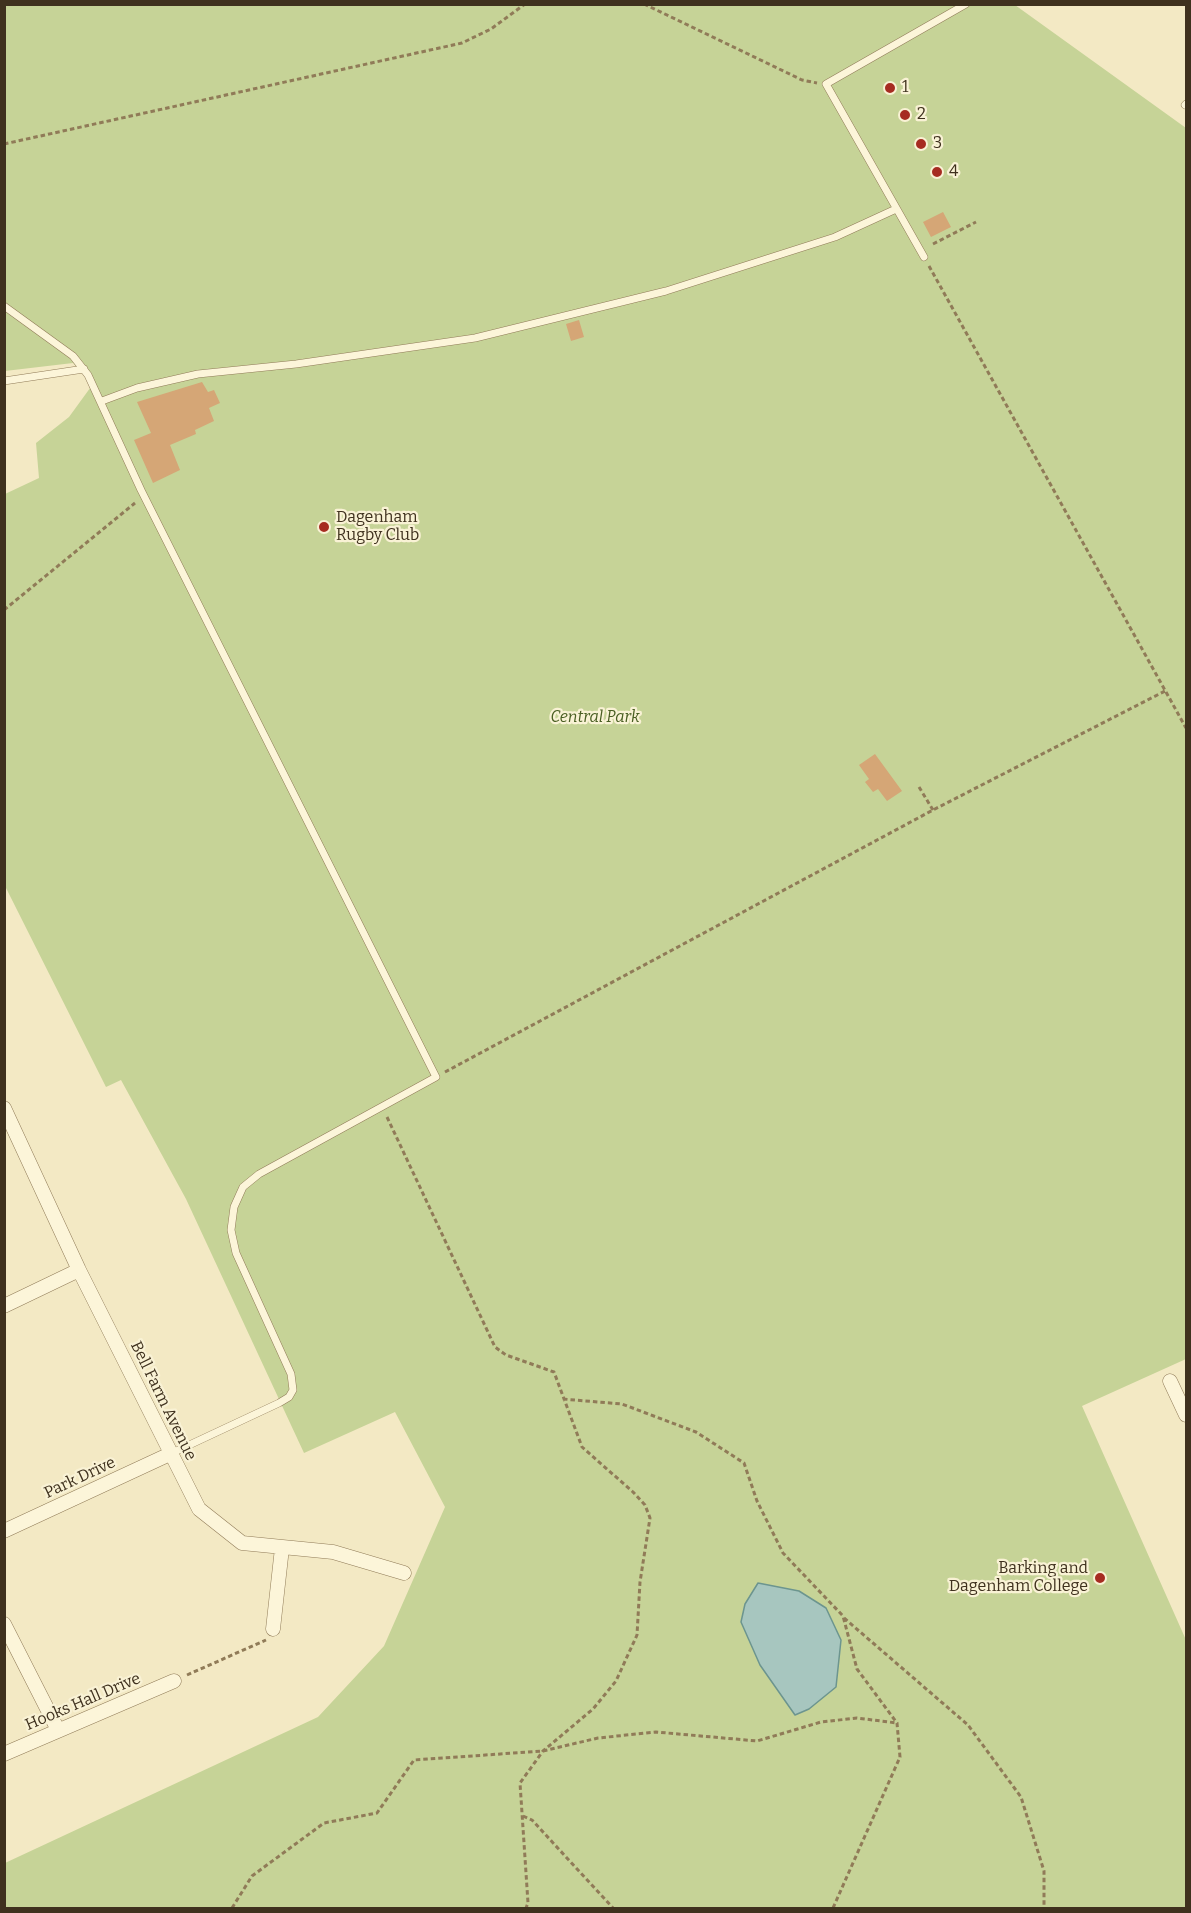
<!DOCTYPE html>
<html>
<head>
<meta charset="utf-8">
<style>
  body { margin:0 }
  #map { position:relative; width:1191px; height:1913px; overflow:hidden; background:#f3e9c4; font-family:Bitter,serif }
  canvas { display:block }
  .frame { position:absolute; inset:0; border:6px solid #3f311e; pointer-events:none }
</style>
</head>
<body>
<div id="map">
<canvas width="1191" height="1913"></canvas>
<div class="frame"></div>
</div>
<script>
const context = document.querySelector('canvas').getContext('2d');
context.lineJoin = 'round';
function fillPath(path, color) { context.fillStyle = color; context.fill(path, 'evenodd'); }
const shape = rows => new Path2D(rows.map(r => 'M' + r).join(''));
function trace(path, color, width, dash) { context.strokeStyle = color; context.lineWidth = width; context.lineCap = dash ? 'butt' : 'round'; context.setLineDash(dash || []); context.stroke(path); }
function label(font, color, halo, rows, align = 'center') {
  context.font = font + ' Bitter,serif'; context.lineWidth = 4.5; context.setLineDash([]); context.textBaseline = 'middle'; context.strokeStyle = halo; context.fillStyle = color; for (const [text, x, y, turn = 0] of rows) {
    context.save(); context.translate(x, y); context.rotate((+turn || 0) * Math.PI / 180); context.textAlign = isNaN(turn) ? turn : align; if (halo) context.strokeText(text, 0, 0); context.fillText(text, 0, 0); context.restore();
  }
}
const green = shape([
  [5,5,1015,5,1186,128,1186,1359,1082,1406,1186,1640,1186,1908,5,1908,5,1863,318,1717,384,1646,445,1507,395,1412,304,1453,186,1199,121,1080,106,1087,5,886,5,494,39,478,36,443,69,417,93,384,73,363,5,371]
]);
const water = shape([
  [758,1583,799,1591,826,1608,841,1640,836,1687,809,1709,795,1715,760,1665,741,1622,745,1604,758,1583]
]);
const building = shape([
  [943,212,951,227,931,237,923,222],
  [579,320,584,337,571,341,566,324],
  [202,382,208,392,214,390,220,403,209,408,214,421,195,430,196,434,170,445,180,470,153,483,134,440,151,433,137,402],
  [875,754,902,791,887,801,878,789,873,792,865,782,869,779,859,765]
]);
const path = shape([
  [644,4,802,80,817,83],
  [4,144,462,43,491,29,525,4],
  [933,244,976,222],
  [929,266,1186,728],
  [4,610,135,503],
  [919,787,933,810],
  [445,1072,933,810,1167,690],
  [387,1117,495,1347,506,1355,554,1372,582,1447,633,1492,645,1505,650,1518,640,1582,637,1635,616,1681,593,1709,543,1751,520,1783,528,1903,526,1908],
  [563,1399,622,1404,696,1432,744,1463,757,1501,783,1553,843,1616,857,1669,897,1723,900,1757,833,1908],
  [844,1618,968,1725,1021,1797,1044,1871,1044,1908],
  [187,1675,266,1640],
  [523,1816,532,1820,613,1908],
  [232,1908,252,1876,324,1823,377,1813,414,1760,543,1751,598,1738,656,1732,757,1741,821,1722,857,1718,897,1723]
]);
const service = shape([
  [1185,105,1186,104],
  [924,257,826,84,966,4],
  [4,306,73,356,88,375,141,490,436,1077,259,1174,243,1187,234,1207,231,1230,236,1253,291,1374,293,1390,289,1397,279,1403,170,1454],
  [4,381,84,369],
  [102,401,137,388,198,374,296,364,475,338,666,291,835,237,896,209]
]);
const minor = shape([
  [4,1108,79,1270,199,1509,242,1543,333,1552,404,1573],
  [4,1306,79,1270],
  [1170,1381,1186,1415],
  [4,1531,170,1454],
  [4,1624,58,1730],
  [273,1629,282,1548],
  [4,1754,174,1681]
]);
const markers = [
  [890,88,6,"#a62c21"],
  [905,115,6,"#a62c21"],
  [921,144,6,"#a62c21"],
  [937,172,6,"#a62c21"],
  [324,527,6,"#a62c21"],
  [1100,1578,6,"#a62c21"]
];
const poiNames = [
  ["1",902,88],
  ["2",917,115],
  ["3",933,144],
  ["4",949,172],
  ["Dagenham",336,518],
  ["Rugby Club",336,536],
  ["Barking and",1088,1569,"right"],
  ["Dagenham College",1088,1587,"right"]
];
const parkNames = [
  ["Central Park",595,718]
];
const streetNames = [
  ["Bell Farm Avenue",163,1401,64],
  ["Park Drive",80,1478,-25],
  ["Hooks Hall Drive",83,1702,-23]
];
fillPath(green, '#c6d397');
fillPath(water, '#a7c6bf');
trace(water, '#6c958f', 1.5);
fillPath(building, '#d5a676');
trace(service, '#907b58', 8);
trace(minor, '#907b58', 15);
trace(path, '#907b58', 3, [4.5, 3]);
trace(service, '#fcf5d9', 7);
trace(minor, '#fcf5d9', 14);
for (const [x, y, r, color] of markers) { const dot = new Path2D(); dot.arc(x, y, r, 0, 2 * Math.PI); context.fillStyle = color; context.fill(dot); trace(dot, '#f9f2d5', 2); }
label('16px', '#3f311e', '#f9f2d5', poiNames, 'left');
label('italic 16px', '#495e22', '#f9f2d5', parkNames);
label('16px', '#3f311e', '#f9f2d5', streetNames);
</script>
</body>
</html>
